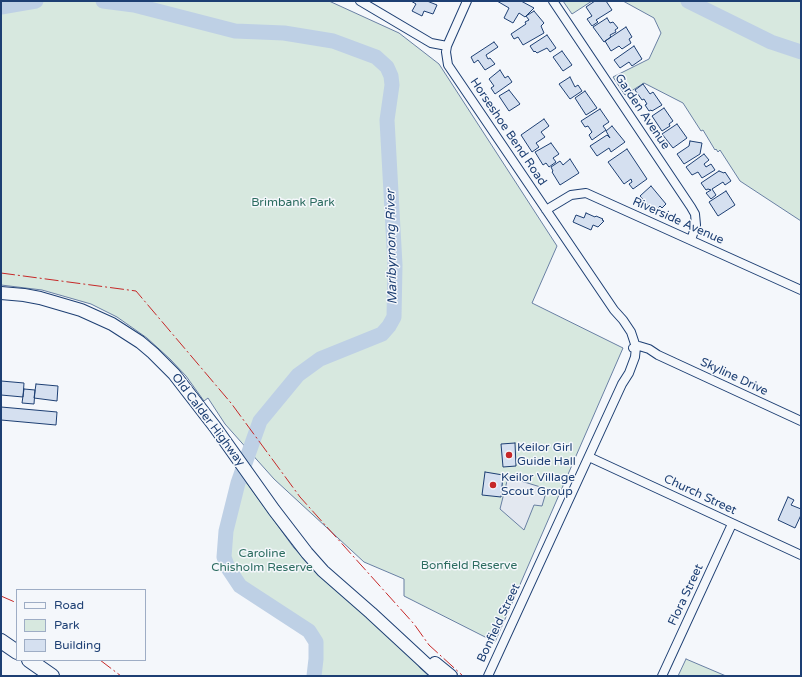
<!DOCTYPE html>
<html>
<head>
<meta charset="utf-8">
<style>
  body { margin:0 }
  #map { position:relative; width:802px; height:677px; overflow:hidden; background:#f4f7fb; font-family:"Varela Round",sans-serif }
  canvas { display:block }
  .frame { position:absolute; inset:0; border:2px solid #1d3f73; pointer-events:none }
  .legend { position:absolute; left:16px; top:589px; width:130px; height:72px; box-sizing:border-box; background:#f4f7fb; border:1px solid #9eadc5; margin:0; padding:5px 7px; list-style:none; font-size:12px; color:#1d3f73 }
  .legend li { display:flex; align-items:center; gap:8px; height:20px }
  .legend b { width:20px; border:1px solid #9eadc5 }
</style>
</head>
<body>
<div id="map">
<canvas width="802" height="677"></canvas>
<div class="frame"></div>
<ul class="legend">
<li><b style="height:5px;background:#f4f7fb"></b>Road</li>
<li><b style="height:11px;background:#d7e8df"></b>Park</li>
<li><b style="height:11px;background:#d5e0f0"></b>Building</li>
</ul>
</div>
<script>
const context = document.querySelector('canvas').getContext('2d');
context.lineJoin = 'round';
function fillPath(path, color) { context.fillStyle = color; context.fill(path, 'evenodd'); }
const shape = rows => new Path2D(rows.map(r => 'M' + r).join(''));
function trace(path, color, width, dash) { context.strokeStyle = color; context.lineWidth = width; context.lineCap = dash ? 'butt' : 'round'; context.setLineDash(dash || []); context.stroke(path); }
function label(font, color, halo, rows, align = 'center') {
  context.font = font + ' "Varela Round",sans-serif'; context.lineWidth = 3; context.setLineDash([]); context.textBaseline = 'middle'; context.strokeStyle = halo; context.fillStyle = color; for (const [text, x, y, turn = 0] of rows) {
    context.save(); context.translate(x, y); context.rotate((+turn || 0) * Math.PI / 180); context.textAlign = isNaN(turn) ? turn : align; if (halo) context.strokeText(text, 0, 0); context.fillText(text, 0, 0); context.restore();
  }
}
const green = shape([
  [1,1,329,1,399,33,439,64,557,246,532,303,623,348,495,642,404,596,404,579,364,562,274,479,225,424,208,398,204,401,186,376,170,359,147,338,117,317,91,304,42,290,1,285,1,1],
  [563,1,592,1,572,14,563,1],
  [623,1,801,1,801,221,740,181,720,150,718,152,716,149,715,150,703,130,701,131,683,103,644,83,625,95,613,77,649,59,661,33,654,18,623,1],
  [241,475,294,548,325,581,414,657,420,668,429,676,314,676,316,659,316,642,309,631,240,586,228,568,224,557,226,531,241,475],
  [686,659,726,676,678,676,686,659]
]);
const parking = shape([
  [508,477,547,489,542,506,534,505,524,530,500,509,508,477]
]);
const river = shape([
  [103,1,134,5,235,31,284,33,333,41,376,57,387,67,391,76,392,85,387,120,395,265,394,317,389,326,382,334,320,359,298,375,260,421,238,483,226,531,224,557,228,568,240,586,309,631,316,642,316,659,314,676],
  [688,1,771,42,801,52],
  [1,7,36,1]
]);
const building = shape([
  [411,1,427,1,437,5,433,14,424,11,422,16,412,11,416,4,411,1],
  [497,1,521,1,534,8,525,17,519,13,513,23,504,18,509,8,497,1],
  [595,1,606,1,612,10,596,20,598,22,592,26,587,19,592,16,586,7,595,1],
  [534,11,544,23,541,26,544,33,523,45,518,37,514,39,511,34,526,24,525,22,529,20,526,16,534,11],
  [607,18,610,23,613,22,618,28,615,30,616,32,610,35,611,37,604,42,593,27,607,18],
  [626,27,632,37,629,39,631,43,622,49,619,46,611,51,605,41,626,27],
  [547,35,556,48,550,52,547,48,537,53,535,51,534,52,530,46,547,35],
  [494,42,498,47,486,55,488,59,490,58,495,64,485,70,478,60,474,63,471,57,494,42],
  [634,46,642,59,632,66,629,62,620,68,614,60,634,46],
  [562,51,572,65,563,71,553,57,562,51],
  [500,70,505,78,508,76,512,82,495,94,491,88,494,86,489,79,500,70],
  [570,77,575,87,578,85,582,91,570,99,559,84,570,77],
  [643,84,650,94,653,92,662,105,652,111,651,110,649,111,645,105,647,104,644,99,642,100,635,90,643,84],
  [509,90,520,104,509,111,499,96,509,90],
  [585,91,597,108,586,115,575,98,585,91],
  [664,108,673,121,669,124,670,126,662,131,652,116,664,108],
  [600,109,609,122,603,126,606,130,592,140,589,135,592,132,588,126,585,127,581,121,600,109],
  [544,119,549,126,541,132,545,137,536,143,539,147,532,152,521,135,544,119],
  [677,124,687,138,673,148,662,134,677,124],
  [612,126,625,142,611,152,609,148,597,156,590,146,607,135,610,138,606,131,612,126],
  [690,141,702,143,700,154,684,164,677,154,689,146,690,141],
  [551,143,559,154,553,158,556,162,549,167,546,163,543,165,535,152,551,143],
  [627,149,647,179,633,189,629,184,632,182,631,179,624,184,608,162,627,149],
  [704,154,709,160,704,164,706,167,711,164,715,170,702,178,698,172,692,175,686,167,704,154],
  [570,159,579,173,560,185,552,172,553,171,551,167,560,161,563,165,570,159],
  [719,171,724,173,725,172,731,181,725,185,723,182,712,189,716,195,711,199,706,193,711,190,708,189,706,190,701,183,719,171],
  [651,186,666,204,662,208,660,206,654,212,640,196,651,186],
  [726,191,735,205,718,216,709,202,726,191],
  [586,213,595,217,596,216,603,219,602,220,604,221,598,227,593,225,591,230,573,222,576,215,584,218,586,213],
  [1,381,24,383,23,397,1,395,1,381],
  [36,384,58,386,57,401,34,398,36,384],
  [24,389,35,390,34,404,22,403,24,389],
  [1,407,57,412,56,425,1,420,1,407],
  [515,443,516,466,503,467,501,444,515,443],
  [485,472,503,475,501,497,482,495,485,472],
  [788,497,794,500,791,505,801,509,801,515,795,528,778,520,788,497]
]);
const street = shape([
  [360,1,431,43,447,46],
  [467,1,447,46,446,52,448,65,614,310,623,320,631,332,636,347,635,357,629,373,622,384,488,676],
  [553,1,691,207,695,214,696,225,691,240],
  [546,210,571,195,586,193,801,290],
  [633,348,639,346,649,349,658,355,801,421],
  [589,457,801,555],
  [662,676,732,524]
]);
const primary = shape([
  [1,293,24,295,40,298,81,310,112,324,140,342,153,353,174,374,215,427,274,510,307,553,323,571,371,613,439,676],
  [435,663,451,676]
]);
const highway = shape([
  [1,641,17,652],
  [29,660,52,676]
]);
const power = shape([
  [1,273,136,291,231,403,300,497,414,624,429,645,463,676],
  [1,596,17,603],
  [100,660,121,676]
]);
const markers = [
  [509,455,4,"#c62828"],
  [493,485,4,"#c62828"]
];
const streetNames = [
  ["Garden Avenue",642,112,56],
  ["Horseshoe Bend Road",508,132,56],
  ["Riverside Avenue",678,221,24],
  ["Skyline Drive",734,377,25],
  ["Old Calder Highway",208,420,53],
  ["Church Street",700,495,25],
  ["Flora Street",686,595,-65],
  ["Bonfield Street",499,623,-65]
];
const parkNames = [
  ["Brimbank Park",293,203],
  ["Caroline",262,554],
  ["Chisholm Reserve",262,568],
  ["Bonfield Reserve",469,566]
];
const poiNames = [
  ["Keilor Girl",517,448],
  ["Guide Hall",517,462],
  ["Keilor Village",501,478],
  ["Scout Group",501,492]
];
const waterNames = [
  ["Maribyrnong River",392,247,-91]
];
fillPath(green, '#d7e8df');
trace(green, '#687fa3', 1);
fillPath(parking, '#e3e8f0');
trace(parking, '#687fa3', 1);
trace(river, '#bed0e5', 15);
fillPath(building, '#d5e0f0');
trace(building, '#1d3f73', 1);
trace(street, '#1d3f73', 10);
trace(primary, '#1d3f73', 14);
trace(highway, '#1d3f73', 16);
trace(street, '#f4f7fb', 8);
trace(primary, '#f4f7fb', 12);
trace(highway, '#f4f7fb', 14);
trace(power, '#c62828', 1, [14, 3, 2, 3]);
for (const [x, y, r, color] of markers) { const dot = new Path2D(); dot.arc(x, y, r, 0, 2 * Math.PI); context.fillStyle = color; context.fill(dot); trace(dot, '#f4f7fb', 1.5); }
label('12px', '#1d3f73', '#f4f7fb', streetNames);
label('12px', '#2c6c60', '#f4f7fb', parkNames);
label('12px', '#1d3f73', '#f4f7fb', poiNames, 'left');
label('italic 13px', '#1d3f73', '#f4f7fb', waterNames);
</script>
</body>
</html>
